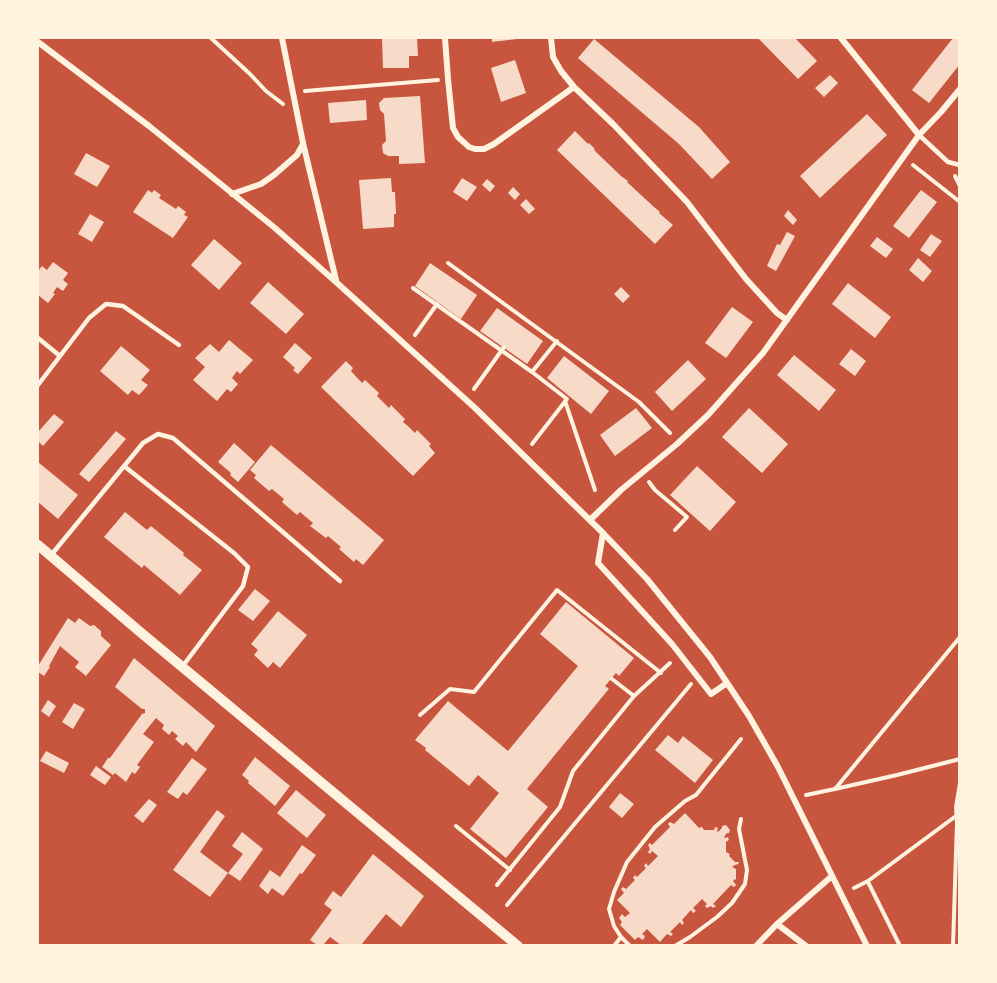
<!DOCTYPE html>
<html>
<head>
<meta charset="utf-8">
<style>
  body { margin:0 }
  #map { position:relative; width:997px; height:983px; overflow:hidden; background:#c8553d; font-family:Montserrat,sans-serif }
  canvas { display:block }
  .frame { position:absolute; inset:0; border:39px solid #fff3e0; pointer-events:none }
</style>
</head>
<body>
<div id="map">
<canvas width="997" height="983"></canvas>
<div class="frame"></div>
</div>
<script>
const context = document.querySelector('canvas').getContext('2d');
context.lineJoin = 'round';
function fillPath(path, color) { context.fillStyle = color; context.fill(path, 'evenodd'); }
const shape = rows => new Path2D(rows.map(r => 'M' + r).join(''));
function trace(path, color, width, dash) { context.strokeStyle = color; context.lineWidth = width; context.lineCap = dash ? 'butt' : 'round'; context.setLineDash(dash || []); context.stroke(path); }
const building = shape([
  [382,38,417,38,418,56,409,56,409,68,383,68],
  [492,38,517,38,517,39,492,42],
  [758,38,795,38,817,61,798,79],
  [953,38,960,38,960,64,929,103,912,90],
  [594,39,699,127,730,162,712,179,679,144,578,58],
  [515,60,526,93,501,102,491,68],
  [830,75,838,83,824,97,815,88],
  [420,96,425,163,399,164,399,156,388,156,383,153,382,145,386,141,384,114,380,110,379,103,384,98],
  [366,100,367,120,330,123,328,103],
  [867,114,887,135,820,198,800,176],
  [575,131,588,144,589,143,595,149,594,150,621,176,628,181,627,182,654,207,660,212,659,213,673,225,655,244,557,150],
  [86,153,110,166,97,187,74,174],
  [391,178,392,192,395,192,396,214,394,214,394,227,363,229,359,180],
  [462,178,477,187,467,201,453,192],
  [487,179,495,186,490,192,482,185],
  [513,187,520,194,515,200,508,193],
  [148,190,152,193,154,190,161,195,159,198,176,209,178,206,186,212,184,215,188,217,173,238,133,212],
  [921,190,937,202,909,238,893,226],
  [526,199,535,209,529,214,520,205],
  [788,210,797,220,793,225,784,216],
  [90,214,104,222,92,242,78,234],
  [787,232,795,236,776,271,767,266,777,244,780,245],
  [931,234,942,241,930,257,920,250],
  [877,237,893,249,886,258,870,246],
  [214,239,242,263,219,290,191,265],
  [918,258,932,271,923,282,909,270],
  [53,262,68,273,63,280,68,284,63,291,57,287,53,293,55,294,48,303,38,295,38,271,42,266,47,270],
  [430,263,477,295,461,319,415,286],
  [268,282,304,314,286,334,250,303],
  [848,283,891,317,875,338,832,304],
  [621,287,630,296,623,303,614,294],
  [732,307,753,322,726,358,705,343],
  [497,308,543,341,527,364,480,331],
  [229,340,253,360,240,374,237,371,232,378,238,384,231,392,227,389,217,401,193,380,205,367,195,358,210,344,219,352],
  [295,343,312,358,298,374,293,370,295,368,283,357],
  [121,346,150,370,141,380,148,385,139,395,132,390,128,395,100,371],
  [851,349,866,361,855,376,839,364],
  [794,355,836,390,819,411,777,375],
  [564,356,609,391,591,414,547,378],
  [688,360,706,379,672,411,655,392],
  [346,361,353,368,351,371,362,383,365,380,379,393,377,396,389,408,391,405,405,419,403,422,409,427,415,433,417,430,431,444,429,446,435,453,413,476,321,387],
  [636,408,652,428,615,456,600,435],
  [749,408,788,444,762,473,722,437],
  [54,414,64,422,43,446,38,441,38,432],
  [116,431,126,439,89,482,79,474],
  [234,443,255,462,238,482,230,475,231,473,218,462],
  [271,445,384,540,363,565,356,559,354,562,339,549,341,547,328,536,326,538,310,526,313,523,300,512,297,515,282,502,284,499,272,489,269,491,254,478,256,475,250,470],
  [38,462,78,495,58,519,38,502],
  [697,466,736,502,710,531,670,495],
  [125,512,147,530,151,526,184,553,183,555,202,570,180,595,144,565,142,568,104,537],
  [255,589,270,601,253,621,238,610],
  [566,602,634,658,619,676,616,673,605,686,609,689,608,690,527,789,548,807,506,858,470,829,499,793,478,775,469,786,425,750,426,748,415,740,448,701,508,751,578,666,540,634],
  [278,611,307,635,280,668,273,662,268,668,254,655,258,650,251,644],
  [68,618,75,623,79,618,90,626,94,625,101,631,101,636,111,645,86,676,75,667,79,662,60,646,49,666,50,667,44,676,38,672,38,666],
  [134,658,215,726,196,752,186,742,183,746,175,739,178,736,172,731,169,735,162,729,164,725,156,718,143,734,154,742,137,765,140,767,135,774,132,772,126,782,115,773,113,775,102,767,108,758,110,758,142,714,145,713,145,709,142,709,115,687],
  [48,700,56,706,49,717,41,711],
  [74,703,85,709,73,729,62,722],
  [668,735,678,743,683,736,713,760,695,783,655,750],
  [46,751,69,763,64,773,40,761],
  [255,757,290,786,275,806,248,783,249,781,242,775],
  [192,758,207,769,187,795,183,792,178,799,167,792],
  [96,766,111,777,105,785,90,775],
  [296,790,326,815,307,838,277,813],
  [620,793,634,804,622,818,609,807],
  [149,799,157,805,143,823,134,816],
  [217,810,225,816,200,852,228,873,210,897,173,870],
  [685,813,699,828,702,827,704,830,714,830,715,827,718,828,717,831,718,832,722,828,722,826,726,825,730,830,729,833,727,833,724,837,725,838,728,837,729,840,726,842,726,852,730,854,729,856,735,862,739,862,738,864,735,865,732,867,736,869,736,880,735,879,733,881,736,885,734,887,731,885,713,904,716,906,713,908,711,906,707,908,705,906,707,904,702,899,693,908,696,911,693,913,691,910,682,920,684,923,682,925,680,922,670,932,673,934,671,936,667,934,660,942,647,929,642,934,645,936,643,940,638,937,635,940,620,925,622,922,619,918,622,914,625,917,630,913,617,900,624,893,621,889,623,887,626,889,635,880,633,878,635,875,637,877,646,868,644,866,646,863,648,866,658,856,652,851,650,854,648,852,650,849,648,845,650,843,652,845,670,827,668,824,670,822,674,824],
  [242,832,263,849,240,881,228,873,243,854,232,846],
  [302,845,316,855,302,874,300,873,283,896,272,888,268,894,259,886,270,870,280,877],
  [373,854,424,896,401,927,386,914,361,945,341,945,330,937,323,945,317,945,310,940,332,910,324,904,333,891,341,897]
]);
const path = shape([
  [211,38,250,74,266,91,283,104],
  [305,91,438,80],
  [913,165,960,202],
  [955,176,960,186],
  [448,263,639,402,670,433],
  [413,288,532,372,567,399,532,444],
  [415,335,437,304],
  [532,372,557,341],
  [474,389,504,347],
  [565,401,595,490],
  [649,482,655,490,687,517,675,530],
  [634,696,670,663],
  [420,715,450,689,474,692,557,590,661,673],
  [835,789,897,775,960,759],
  [806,795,835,789,960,637],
  [456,826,510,870],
  [868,882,900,946],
  [497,885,560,807,573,771,634,696,612,679],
  [854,888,868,881,960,813],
  [507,905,691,684],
  [614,946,621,937],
  [630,946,621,937,614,926,609,909,614,892,627,862,655,827,685,801,696,795,741,739],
  [675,946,690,937,717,917,732,903,745,884,747,870,739,829,741,819],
  [953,946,957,823,956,807,960,783]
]);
const service = shape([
  [919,135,948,162,960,165],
  [38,338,60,356],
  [38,385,89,318,106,304,123,306,179,345],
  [124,466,234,553,248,567,243,586,182,667],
  [52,554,143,443,158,434,173,438,340,581]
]);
const minor = shape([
  [282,38,303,143,336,280],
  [445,38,448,79,453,128,458,137,469,147,475,149,484,149,494,144,574,87],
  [551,38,553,57,561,71,574,87,613,124,687,202,746,279,777,313,787,320],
  [841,38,919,135],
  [38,42,149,126,275,228,336,282,474,407,603,533,647,579,710,657,749,716,778,767,867,946],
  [232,194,261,184,274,175,297,155,303,144],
  [590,520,621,490,677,444,708,415,763,353,919,135,941,112,960,89],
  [603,533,598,563,672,644,711,694,727,683],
  [777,924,806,946],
  [756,946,777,924,832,876]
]);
const tertiary = shape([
  [38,545,139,631,518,946]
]);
fillPath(building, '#f7dbc8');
trace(path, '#fff3e0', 4);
trace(service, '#fff3e0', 4.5);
trace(minor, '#fff3e0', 6);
trace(tertiary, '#fff3e0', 10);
</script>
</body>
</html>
